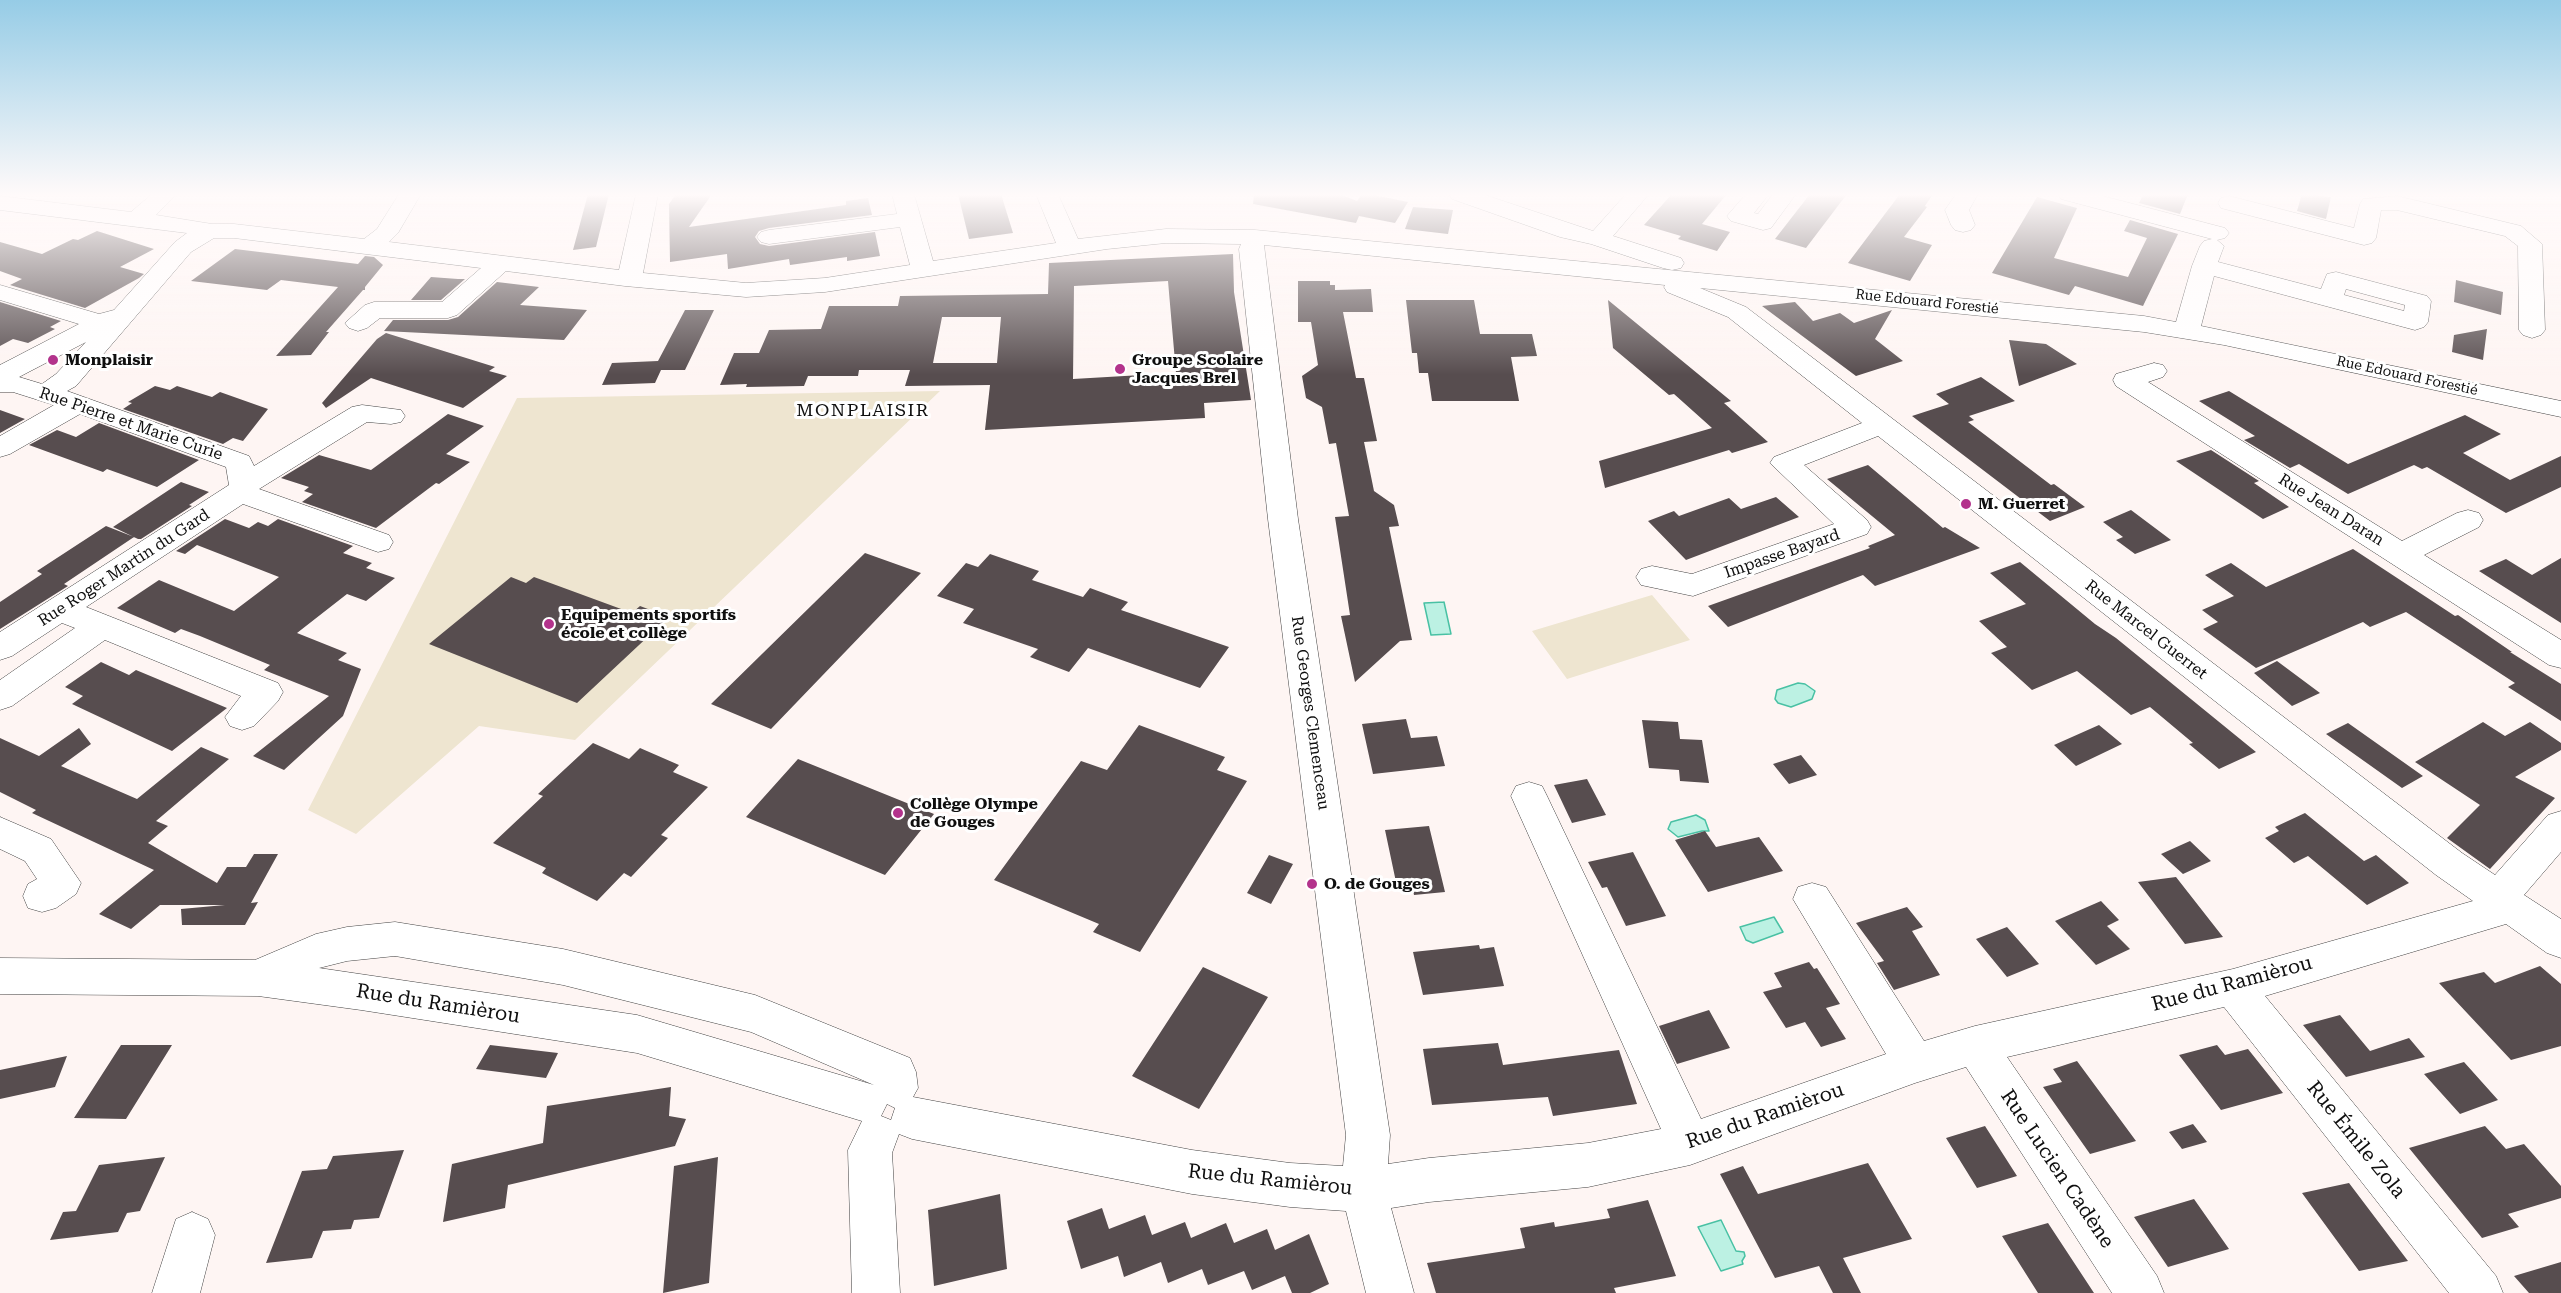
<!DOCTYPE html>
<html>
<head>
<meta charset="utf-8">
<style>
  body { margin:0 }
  canvas { display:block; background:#fef5f3 }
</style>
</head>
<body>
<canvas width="2561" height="1293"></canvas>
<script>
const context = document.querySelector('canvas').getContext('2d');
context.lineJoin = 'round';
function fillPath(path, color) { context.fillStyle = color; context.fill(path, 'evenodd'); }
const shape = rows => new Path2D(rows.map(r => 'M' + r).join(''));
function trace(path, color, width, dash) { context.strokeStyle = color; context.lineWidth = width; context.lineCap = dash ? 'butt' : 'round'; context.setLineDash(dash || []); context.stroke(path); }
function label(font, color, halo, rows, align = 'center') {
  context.font = font + ' "Roboto Serif",serif'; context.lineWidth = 6; context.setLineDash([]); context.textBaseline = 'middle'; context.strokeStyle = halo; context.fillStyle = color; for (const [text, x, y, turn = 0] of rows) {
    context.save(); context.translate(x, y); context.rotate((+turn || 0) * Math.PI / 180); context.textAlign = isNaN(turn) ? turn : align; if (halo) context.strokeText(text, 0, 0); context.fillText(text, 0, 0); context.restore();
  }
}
const pitch = shape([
  [940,391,575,740,479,726,356,834,308,810,517,398],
  [1652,595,1690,640,1567,679,1532,631]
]);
const water = shape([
  [1444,602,1451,634,1431,635,1424,603,1444,602],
  [1798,683,1805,684,1815,691,1812,699,1791,707,1778,703,1775,699,1777,690,1798,683],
  [1696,815,1705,820,1709,831,1702,831,1678,837,1668,829,1671,822,1696,815],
  [1774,917,1783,932,1753,943,1746,940,1740,927,1774,917],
  [1721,1220,1736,1251,1744,1252,1745,1256,1742,1261,1743,1264,1721,1271,1698,1227,1721,1220]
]);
const building = shape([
  [588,194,609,194,596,247,573,250],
  [676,194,712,194,689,227,846,205,846,201,868,198,872,215,769,228,759,231,755,237,760,244,769,246,875,232,880,256,847,261,847,257,790,265,789,259,728,269,727,254,670,262,669,204],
  [958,194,1001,194,1013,233,969,239],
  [1254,194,1339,194,1357,201,1362,194,1368,194,1408,202,1395,223,1359,216,1356,223,1253,204],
  [1672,194,1727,194,1702,224,1730,232,1717,251,1678,239,1681,236,1644,225],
  [1810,194,1847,194,1806,248,1775,239],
  [1900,194,1933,194,1925,206,1927,207,1904,237,1932,245,1910,281,1848,263],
  [2144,194,2188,194,2180,214,2139,203],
  [2302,194,2331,197,2326,219,2297,211],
  [2037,197,2077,208,2054,258,2128,277,2147,238,2124,231,2130,220,2178,234,2143,306,2075,286,2069,295,1992,273],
  [1413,207,1453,210,1448,234,1405,229],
  [97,231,154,249,120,267,144,274,139,278,85,308,10,285,22,279,0,271,0,242,42,254,73,239,78,240],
  [235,249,358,264,365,256,374,257,383,265,365,287,365,290,363,290,326,332,329,332,311,355,276,356,338,287,281,280,267,290,191,281],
  [1233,254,1234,292,1251,400,1204,403,1205,418,985,430,990,385,905,386,910,370,859,370,858,376,808,376,804,386,746,387,747,384,720,385,734,353,759,353,769,330,821,329,829,306,898,306,900,296,1048,294,1049,263],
  [1168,281,1176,373,1073,379,1074,286],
  [942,317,1001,317,997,363,933,363],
  [431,277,458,279,465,279,441,300,411,300],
  [2456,280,2503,292,2501,315,2454,302],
  [1298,281,1330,281,1330,285,1335,285,1335,290,1371,289,1373,312,1343,312,1356,378,1364,378,1377,441,1364,442,1374,491,1394,505,1399,526,1389,527,1412,640,1400,641,1355,682,1341,616,1350,615,1335,517,1349,516,1336,443,1329,444,1322,407,1306,398,1302,376,1318,365,1311,322,1298,322],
  [497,282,539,287,520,305,587,310,564,340,384,331,393,320,448,320,458,317],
  [1406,300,1474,300,1480,334,1532,334,1537,356,1511,357,1519,401,1432,401,1428,373,1419,373,1417,353,1412,353],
  [1608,300,1731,401,1724,403,1768,442,1732,453,1729,450,1605,488,1599,461,1712,428,1674,394,1669,395,1613,348],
  [0,302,61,321,50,327,55,329,28,343,13,339,0,346],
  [1795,302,1813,321,1840,313,1854,323,1892,310,1875,339,1903,361,1856,376,1762,306],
  [685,310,714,310,685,370,661,370,655,383,602,385,612,363,658,361],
  [2487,329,2483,360,2452,352,2454,335],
  [386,333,495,367,489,371,507,376,463,408,371,378,326,408,322,403,377,339],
  [2009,340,2046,344,2077,364,2019,386],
  [1981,377,2015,401,1969,416,1974,420,1968,422,2051,485,2054,484,2085,507,2050,521,1912,416,1949,404,1936,394],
  [155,386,170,390,177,386,212,397,220,392,268,409,243,441,233,438,223,444,123,409,132,403,128,402],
  [2229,391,2348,464,2465,415,2501,434,2463,453,2510,480,2561,456,2561,487,2506,513,2427,467,2422,469,2414,465,2348,494,2299,464,2290,468,2244,440,2255,436,2199,401],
  [0,410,25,419,0,433],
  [448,414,484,426,446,454,470,462,439,484,436,483,376,528,302,502,313,494,304,491,309,487,281,478,319,455,371,470],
  [99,423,199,460,157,487,107,469,103,472,29,445,57,430,76,437],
  [2211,450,2259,481,2254,483,2289,507,2263,519,2176,461],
  [1868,465,1943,528,1945,527,1980,548,1875,586,1863,575,1728,627,1708,606,1870,548,1868,546,1895,535,1827,479],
  [181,482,209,492,189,505,192,506,141,539,138,539,113,527],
  [1776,497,1799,517,1686,560,1648,521,1674,511,1679,516,1729,498,1741,509],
  [2131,510,2171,540,2135,554,2116,540,2123,537,2103,522],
  [225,519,249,528,258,522,268,526,278,519,353,546,343,553,372,563,366,568,395,578,366,601,347,594,297,633,347,653,338,660,361,669,343,716,284,770,253,756,329,696,264,670,270,665,200,636,181,629,175,633,117,608,159,580,234,611,279,577,197,545,185,554,176,551],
  [106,526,134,537,64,584,68,586,0,629,0,602,42,574,37,571],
  [2353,549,2455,616,2458,615,2512,652,2510,652,2561,684,2561,721,2508,687,2515,683,2406,612,2370,627,2363,622,2256,668,2203,629,2218,622,2202,610,2234,596,2205,575,2231,563,2266,587],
  [865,553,921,573,771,729,711,704],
  [990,554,1039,571,1032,580,1083,597,1090,588,1128,602,1121,610,1229,647,1200,688,1088,648,1069,672,1030,657,1038,649,963,623,974,609,937,596,966,563,978,567],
  [2561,558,2561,623,2479,571,2506,559,2532,575],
  [2020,562,2095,624,2116,638,2256,752,2219,769,2189,744,2193,743,2150,707,2131,715,2077,671,2032,690,1991,653,2007,647,1979,621,2026,604,1990,573],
  [511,577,526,583,534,577,632,613,640,606,669,617,577,703,429,644],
  [2277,661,2320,693,2292,706,2254,673],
  [101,662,129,675,136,670,227,708,172,751,72,704,83,696,65,687],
  [1406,719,1411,738,1437,736,1445,766,1373,774,1362,724],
  [1642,720,1678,722,1680,739,1702,740,1709,783,1680,781,1679,770,1649,768],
  [2483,722,2505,736,2530,722,2561,743,2561,750,2515,777,2555,798,2490,869,2447,838,2480,805,2415,762],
  [2348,723,2423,776,2402,788,2326,734],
  [1139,725,1225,757,1217,770,1247,781,1140,952,1093,932,1099,924,994,880,1081,761,1107,770],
  [2099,725,2122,744,2076,766,2054,745],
  [79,728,91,744,61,766,137,799,201,747,229,759,156,821,168,826,148,843,217,883,227,867,246,867,254,854,278,854,251,903,258,902,245,925,182,925,181,909,225,905,160,905,131,929,99,914,154,870,32,813,36,810,0,792,0,738,39,756],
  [593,743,629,759,640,748,679,765,673,772,708,787,661,835,668,838,631,877,624,873,597,901,542,873,546,868,493,843,543,796,538,794],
  [1801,755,1817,775,1789,784,1773,764],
  [798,759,934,814,885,875,746,817],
  [1587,779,1606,815,1572,823,1554,785],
  [2305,813,2364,861,2376,855,2409,883,2367,905,2308,856,2294,863,2265,838,2279,831,2275,827],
  [1429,826,1445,892,1414,895,1411,880,1396,882,1385,830],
  [1705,831,1716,847,1759,837,1783,871,1708,892,1675,840],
  [2190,841,2211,861,2183,874,2161,854],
  [1633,852,1666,916,1626,926,1607,887,1602,888,1588,862],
  [1269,855,1293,864,1271,904,1247,893],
  [2176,877,2223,937,2185,944,2138,882],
  [2101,901,2119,920,2107,926,2130,949,2096,965,2055,921],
  [1907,907,1923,927,1912,931,1940,975,1894,990,1877,963,1884,961,1856,923],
  [2007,927,2039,964,2007,977,1976,939],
  [1479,945,1480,949,1494,947,1504,986,1423,995,1413,952],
  [1809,962,1814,969,1817,968,1840,1004,1826,1008,1846,1039,1821,1047,1805,1022,1786,1028,1763,992,1782,987,1774,973],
  [2540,966,2561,984,2561,1046,2511,1060,2439,983,2484,972,2495,983],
  [1203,967,1268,997,1199,1109,1132,1076],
  [1709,1010,1730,1048,1677,1064,1659,1026],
  [2340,1015,2370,1051,2409,1038,2425,1057,2346,1077,2303,1025],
  [1498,1043,1503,1065,1619,1050,1637,1104,1553,1116,1548,1097,1432,1105,1423,1049],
  [121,1045,172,1045,126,1119,74,1118],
  [490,1045,558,1053,546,1078,476,1069],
  [2217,1045,2225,1055,2248,1049,2283,1093,2221,1110,2179,1055],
  [67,1056,55,1087,0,1099,0,1070],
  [2077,1061,2136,1141,2090,1154,2043,1087,2062,1082,2053,1069],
  [2464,1062,2498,1100,2460,1114,2424,1074],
  [671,1087,669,1116,686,1119,675,1146,508,1185,505,1208,443,1222,452,1164,543,1143,547,1106],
  [2193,1124,2207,1142,2182,1149,2169,1132],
  [1985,1126,2017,1176,1977,1188,1946,1138],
  [2485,1126,2506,1149,2524,1144,2561,1186,2561,1198,2508,1214,2519,1227,2482,1238,2409,1148],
  [404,1150,379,1218,354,1220,351,1229,323,1231,312,1258,266,1263,302,1171,327,1169,333,1156],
  [165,1157,140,1211,127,1213,118,1232,50,1240,63,1212,76,1211,99,1165],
  [718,1157,709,1283,663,1293,674,1166],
  [1868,1163,1912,1239,1843,1258,1861,1293,1833,1293,1819,1266,1775,1278,1720,1174,1743,1166,1758,1194],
  [2349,1183,2408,1261,2359,1271,2302,1193],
  [1000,1194,1007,1269,934,1286,928,1210],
  [2194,1199,2229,1249,2168,1267,2134,1217],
  [1648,1200,1676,1276,1614,1288,1616,1293,1436,1293,1427,1263,1525,1248,1520,1228,1554,1222,1555,1227,1610,1218,1607,1209],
  [1102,1208,1109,1229,1145,1215,1152,1235,1185,1222,1191,1238,1226,1223,1234,1243,1267,1229,1275,1250,1309,1234,1329,1284,1310,1293,1292,1293,1285,1276,1252,1290,1244,1271,1208,1285,1202,1269,1168,1283,1161,1262,1124,1277,1118,1256,1081,1269,1067,1221],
  [2048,1223,2094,1293,2038,1293,2002,1236],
  [2561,1262,2561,1293,2529,1293,2514,1276]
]);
const minor = shape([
  [152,194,177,194,156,215,212,224,234,224,364,239,377,229,399,194,421,194,398,233,389,242,619,270,636,194,658,194,643,273,746,283,825,278,910,265,900,227,769,244,761,242,757,237,761,232,769,230,897,214,892,194,914,194,933,261,1056,243,1036,194,1058,194,1078,239,1166,229,1255,230,2144,316,2176,322,2192,266,2200,246,2204,241,2212,239,2061,199,2058,194,2095,194,2225,228,2229,233,2225,238,2217,240,2224,246,2218,262,2321,289,2327,274,2336,272,2427,296,2431,301,2428,322,2424,327,2415,330,2214,276,2201,326,2561,401,2561,417,2224,345,2144,332,1700,288,1746,307,2462,853,2495,875,2548,815,2561,811,2561,852,2524,895,2561,919,2561,958,2547,953,2506,924,2265,996,2496,1276,2503,1293,2449,1293,2224,1007,2007,1057,2157,1276,2164,1293,2112,1293,1966,1067,1915,1083,1690,1165,1588,1187,1429,1202,1391,1208,1414,1293,1366,1293,1346,1211,1290,1207,1192,1194,912,1139,899,1134,892,1153,900,1293,852,1293,848,1150,862,1121,637,1053,361,1010,258,996,0,994,0,958,255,960,316,934,347,927,395,922,563,949,755,995,910,1058,916,1072,918,1088,913,1097,1192,1150,1290,1163,1343,1166,1346,1135,1268,519,1239,249,1241,244,1166,243,1107,249,825,292,746,297,625,286,506,271,457,315,448,318,380,318,367,328,358,331,349,328,345,323,365,305,374,302,442,302,481,268,234,238,214,238,191,252,76,386,67,391,249,456,254,466,352,407,362,405,401,410,405,416,401,422,391,424,367,422,259,489,389,535,393,542,389,549,378,552,243,504,86,607,278,683,283,692,278,701,254,726,242,730,230,726,225,717,241,696,105,640,12,706,0,710,0,680,75,628,62,623,12,656,0,660,0,632,229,485,226,467,80,414,10,454,0,457,0,436,54,405,13,392,0,392,0,365,79,324,0,300,0,285,99,314,114,310,175,242,187,233,0,210,0,196,131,212,152,194],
  [1264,245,1665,285,1664,287,1667,292,1728,317,1862,423,1774,457,1770,463,1834,524,1692,574,1652,566,1641,569,1636,577,1641,585,1693,596,1867,534,1871,527,1867,520,1804,465,1878,436,2436,875,2473,901,2233,969,1975,1026,1924,1041,1826,887,1812,883,1798,887,1793,899,1886,1054,1701,1119,1547,796,1542,786,1529,782,1516,786,1511,796,1661,1129,1588,1143,1429,1158,1388,1164,1390,1135,1298,519,1264,245],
  [2346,289,2405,305,2404,311,2344,295,2346,289],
  [86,342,56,374,42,384,19,377,86,342],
  [395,956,563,985,751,1032,874,1085,637,1015,319,968,347,961,395,956],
  [887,1104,895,1108,891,1120,881,1116,887,1104],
  [1449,194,1482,194,1593,231,1626,194,1649,194,1613,236,1681,258,1684,263,1681,268,1672,270,1663,268,1591,244,1560,237,1452,199,1449,194],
  [1746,194,1769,194,1754,213,1758,214,1773,194,1796,194,1771,228,1763,230,1731,221,1727,216,1746,194],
  [1956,194,1978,194,1969,210,1975,225,1971,230,1963,232,1955,230,1951,225,1945,210,1956,194],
  [2229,196,2354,228,2360,204,2363,199,2397,196,2521,226,2542,244,2545,330,2541,335,2532,338,2523,335,2519,330,2518,246,2505,236,2397,210,2381,210,2376,238,2372,243,2364,245,2221,208,2218,203,2221,198,2229,196],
  [2154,363,2163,365,2167,371,2163,377,2148,382,2402,541,2457,513,2468,510,2479,513,2483,520,2479,527,2424,555,2561,640,2561,668,2549,665,2116,386,2113,380,2116,374,2154,363],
  [0,817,51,839,81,883,76,894,56,908,42,912,28,908,23,896,28,884,37,879,25,861,0,849,0,817],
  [192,1212,208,1219,215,1235,200,1293,152,1293,176,1219,192,1212]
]);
const markers = [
  [53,360,6,"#b3338c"],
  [1120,369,6,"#b3338c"],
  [1966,504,6,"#b3338c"],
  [549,624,6,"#b3338c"],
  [898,813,6,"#b3338c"],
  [1312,884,6,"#b3338c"]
];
const farStreetnames = [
  ["Rue Edouard Forestié",1927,302,6],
  ["Rue Edouard Forestié",2407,376,12]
];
const poiNames = [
  ["Monplaisir",65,360],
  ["Groupe Scolaire",1132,360],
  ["Jacques Brel",1132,378],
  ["M. Guerret",1978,504],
  ["Equipements sportifs",561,615],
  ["école et collège",561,633],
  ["Collège Olympe",910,804],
  ["de Gouges",910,822],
  ["O. de Gouges",1324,884]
];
const streetNames = [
  ["Rue Pierre et Marie Curie",131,424,19],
  ["Rue Jean Daran",2331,510,32],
  ["Impasse Bayard",1782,554,-19],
  ["Rue Roger Martin du Gard",124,568,-33],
  ["Rue Marcel Guerret",2146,630,38],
  ["Rue Georges Clemenceau",1310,713,82]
];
const neighbourhoodNames = [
  ["MONPLAISIR",863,411]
];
const nearStreetnames = [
  ["Rue du Ramièrou",2232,984,-15],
  ["Rue du Ramièrou",438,1004,9],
  ["Rue du Ramièrou",1765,1116,-19],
  ["Rue Émile Zola",2356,1140,51],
  ["Rue Lucien Cadène",2057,1169,56],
  ["Rue du Ramièrou",1270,1180,6]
];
fillPath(pitch, '#eee5d0');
fillPath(water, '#bcf1e3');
trace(water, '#49c1a4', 1.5);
fillPath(building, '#574d4f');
trace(minor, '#424242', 1);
fillPath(minor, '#fff');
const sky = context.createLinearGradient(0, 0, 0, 375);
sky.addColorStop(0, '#96cce6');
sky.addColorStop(0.52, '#fffafa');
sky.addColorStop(1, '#fffafa00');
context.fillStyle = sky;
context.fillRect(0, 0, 2561, 375);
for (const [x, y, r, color] of markers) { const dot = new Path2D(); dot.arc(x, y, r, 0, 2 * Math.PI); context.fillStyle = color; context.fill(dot); trace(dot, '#fff', 2); }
label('14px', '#0f0f0f', '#fff', farStreetnames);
label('bold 16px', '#0f0f0f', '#fff', poiNames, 'left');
label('16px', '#0f0f0f', '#fff', streetNames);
context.letterSpacing = '1.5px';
label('18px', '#0f0f0f', '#fff', neighbourhoodNames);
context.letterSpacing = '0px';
label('20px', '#0f0f0f', '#fff', nearStreetnames);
</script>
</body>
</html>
